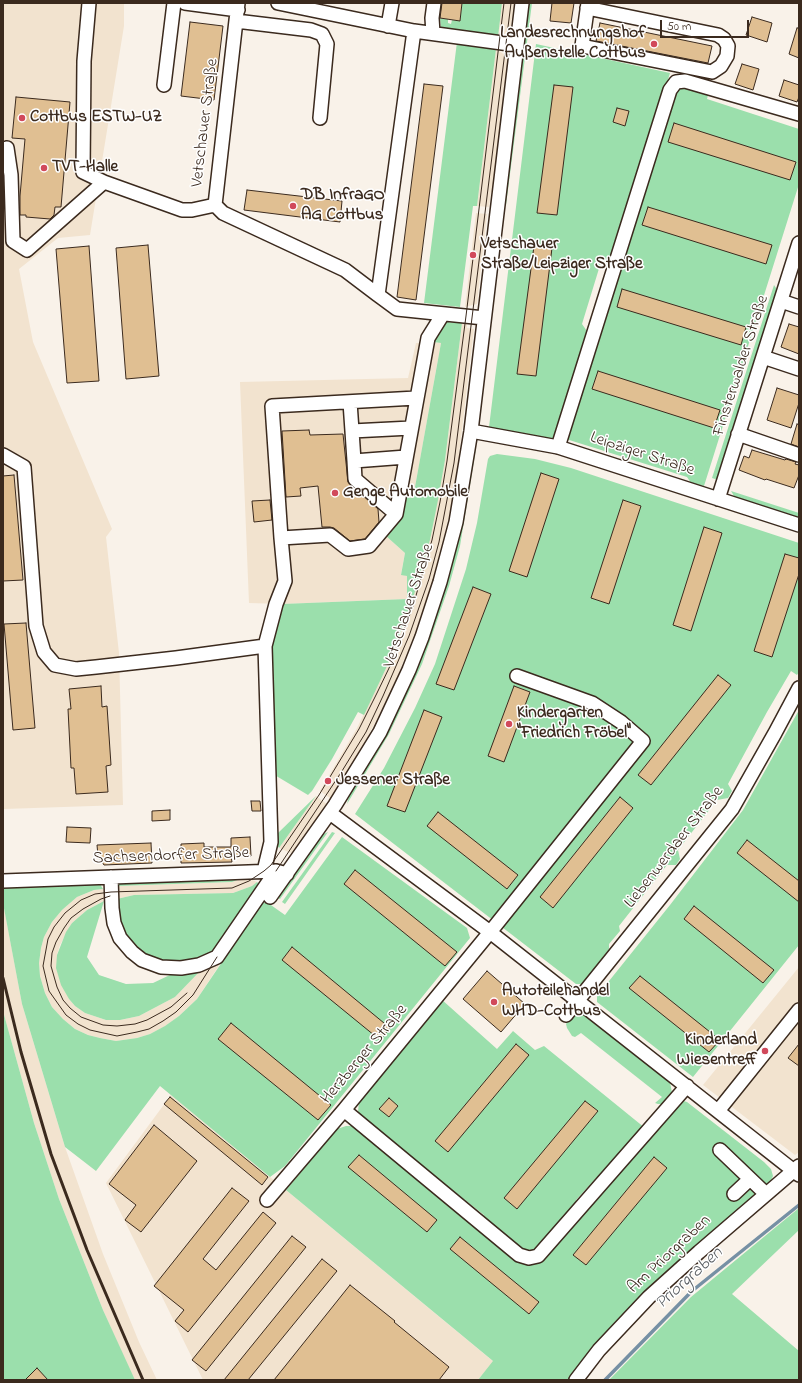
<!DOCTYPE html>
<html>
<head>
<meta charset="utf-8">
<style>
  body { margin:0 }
  #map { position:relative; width:802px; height:1383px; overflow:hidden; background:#f9f2e9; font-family:"Indie Flower",sans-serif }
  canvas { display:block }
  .frame { position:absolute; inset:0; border:4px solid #3b2a1e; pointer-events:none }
  .scale { position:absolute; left:660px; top:20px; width:89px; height:18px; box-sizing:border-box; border:2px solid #3b2a1e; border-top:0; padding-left:5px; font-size:12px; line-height:14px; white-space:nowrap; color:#3b2a1e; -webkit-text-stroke:3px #fff; paint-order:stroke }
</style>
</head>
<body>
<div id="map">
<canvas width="802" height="1383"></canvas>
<div class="frame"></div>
<div class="scale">50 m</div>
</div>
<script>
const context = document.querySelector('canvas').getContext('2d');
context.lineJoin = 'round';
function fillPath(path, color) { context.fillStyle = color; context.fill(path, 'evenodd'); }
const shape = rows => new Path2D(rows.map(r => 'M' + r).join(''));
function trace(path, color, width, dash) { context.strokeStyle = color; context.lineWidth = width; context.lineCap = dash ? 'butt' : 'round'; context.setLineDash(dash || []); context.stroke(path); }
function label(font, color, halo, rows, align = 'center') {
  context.font = font + ' "Indie Flower",sans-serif'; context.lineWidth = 3; context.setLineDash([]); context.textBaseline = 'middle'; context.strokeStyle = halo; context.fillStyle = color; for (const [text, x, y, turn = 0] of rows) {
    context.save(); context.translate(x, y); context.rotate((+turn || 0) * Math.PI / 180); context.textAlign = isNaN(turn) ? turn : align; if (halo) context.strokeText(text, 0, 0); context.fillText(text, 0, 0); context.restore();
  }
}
const built = shape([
  [3,3,124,3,124,26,90,235,58,238,19,269,33,342,112,529,106,537,119,653,123,805,4,809,3,872],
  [502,3,514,3,510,34,502,37,498,37],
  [496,49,508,57,494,192,491,192,489,207,477,206],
  [476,213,487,214,477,304,465,307],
  [462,323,467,324,467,328,474,329,458,463,452,503,433,580,413,638,388,699,356,758,331,799,320,791,357,728,389,662,411,605,430,540,445,460],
  [433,342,441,343,413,498,406,497,401,519,386,536,405,553,401,574,407,576,407,599,282,604,249,603,240,382,408,378,416,343],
  [316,796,327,804,294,851,291,853,279,848],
  [245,877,257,882,252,886,233,893,134,895,117,899,118,886,232,882],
  [103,889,104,901,87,910,72,923,60,945,57,955,69,999,75,1006,85,1013,106,1020,120,1020,139,1016,175,997,203,968,220,964,197,999,179,1016,166,1026,150,1034,137,1038,116,1041,100,1038,88,1035,75,1029,63,1019,52,1007,45,993,40,976,39,963,41,948,44,937,52,922,62,910,77,897,94,890],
  [3,902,22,1004,65,1147,103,1254,139,1342,157,1380,135,1380,129,1369,103,1310,59,1199,34,1123,3,1011],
  [799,967,799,1152,795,1155,703,1085],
  [171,1095,494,1362,478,1380,203,1380,106,1183]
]);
const green = shape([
  [462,3,502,3,498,37,441,28,440,18,448,19,448,23,451,24,452,20,460,21],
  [529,3,532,3,506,205,504,206],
  [457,42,492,47,496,49,477,206,473,206,460,307,424,303],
  [536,44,670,73,610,267,601,262,582,324,589,334,559,432,551,440,489,427],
  [682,84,710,88,707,99,799,129,799,184,704,486,691,483,687,477,566,439,676,87],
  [774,285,778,291,718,480,712,478],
  [446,322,462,323,445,460,438,500,430,540,411,605,389,662,364,715,358,712,332,759,312,791,308,795,273,774,268,651,282,604,407,599,407,576,401,575,405,553,386,536,401,519,406,497,413,498,441,343,433,342],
  [476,448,460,546,449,586,422,664,389,734,347,804,349,796,386,734,400,706,419,663,446,586,464,514,473,455],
  [497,454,535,459,571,468,799,543,799,672,797,675,791,671,767,712,728,784,732,791,728,798,717,800,678,850,680,859,676,865,667,865,619,926,620,931,609,944,609,949,583,984,576,984,355,814,384,768,415,708,435,664,466,569,477,523,488,459,490,456],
  [731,491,799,513,799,519,741,500,734,496],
  [799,710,799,945,693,1077,597,1002,597,996,670,905,743,810],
  [316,796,279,848,276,844,276,838,278,833],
  [328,832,280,899,278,898,322,835],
  [332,832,335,833,285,904,282,902],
  [342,837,467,928,470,938,285,1166,270,1177,160,1086,96,1171,65,1147,22,1004,3,903,3,888,100,884,103,889,94,890,77,897,62,910,52,922,44,937,41,948,39,963,40,976,45,993,52,1007,63,1019,75,1029,88,1035,100,1038,116,1041,137,1038,150,1034,165,1026,179,1016,197,999,262,903,268,903,285,915],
  [245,877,232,882,118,886,121,881],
  [257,882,261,886,216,950,201,959,182,963,163,962,144,955,129,940,120,923,117,899,134,895,233,893,252,886],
  [104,901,87,957,99,975,126,984,153,983,172,974,203,968,175,997,139,1016,120,1020,106,1020,85,1013,75,1006,69,999,61,985,56,968,57,955,66,932,72,923,87,910],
  [441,999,497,1049,513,1031,535,1050,544,1046,645,1128,604,1177,597,1177,576,1200,576,1209,536,1251,524,1253,483,1222,484,1215,451,1189,443,1188,361,1121,358,1112,359,1101],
  [3,1011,34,1123,59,1199,103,1310,135,1380,3,1380],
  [577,1014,583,1014,670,1082,672,1093,670,1099,666,1104,658,1104,655,1103,662,1097,581,1033,575,1037,572,1036,567,1028,566,1024,571,1017],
  [680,1100,687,1102,764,1162,771,1169,773,1176,770,1183,676,1263,615,1324,569,1380,478,1380,493,1361,286,1190,337,1129,346,1126,358,1126,527,1262],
  [799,1208,799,1230,732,1294,799,1351,799,1380,609,1380,691,1297]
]);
const stream = shape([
  [605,1380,692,1291,799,1205]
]);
const building = shape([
  [442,3,462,3,460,21,440,18,442,3],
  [552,3,574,3,571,23,550,21,552,3],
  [752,17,772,23,767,42,746,35,752,17],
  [190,22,223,26,214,100,181,96,190,22],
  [600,23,712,46,708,63,596,41,600,23],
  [797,28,799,28,799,58,789,54,797,28],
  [742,64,759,69,753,90,735,84,742,64],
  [784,80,799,85,799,97,797,102,779,96,784,80],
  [424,84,443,86,416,300,397,297,424,84],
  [554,85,573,87,557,215,537,213,554,85],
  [16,97,70,102,61,207,55,207,54,215,50,219,26,217,26,215,20,215,20,196,25,139,12,138,16,97],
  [617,108,629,111,625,126,613,122,617,108],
  [674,123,796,162,790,180,668,142,674,123],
  [247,190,342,201,340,222,244,210,247,190],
  [648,207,772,245,766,264,642,225,648,207],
  [148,245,159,376,126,379,116,248,148,245],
  [89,246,99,381,67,383,56,249,89,246],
  [534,246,552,248,536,376,517,374,534,246],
  [622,289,746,327,741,345,617,307,622,289],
  [789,324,799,327,799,354,781,347,789,324],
  [598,371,720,410,714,428,592,389,598,371],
  [777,388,799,395,799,403,791,428,767,420,777,388],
  [797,424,799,425,799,447,791,444,797,424],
  [309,430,310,435,343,434,348,482,378,509,379,522,365,539,350,541,334,528,330,527,322,527,318,486,300,488,301,496,286,497,282,431,309,430],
  [752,450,785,460,786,459,796,462,795,464,799,465,799,475,794,488,766,479,765,480,739,470,744,456,749,458,752,450],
  [541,473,559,479,527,577,509,571,541,473],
  [14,475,23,580,3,581,3,476,14,475],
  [270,500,272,520,254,522,252,501,270,500],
  [623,500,641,506,609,604,591,598,623,500],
  [704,527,722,533,691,631,673,625,704,527],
  [785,554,799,558,799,574,772,657,754,651,785,554],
  [473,587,491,594,454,690,436,684,473,587],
  [26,623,35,728,13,730,4,624,26,623],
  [718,675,731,685,651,785,638,775,718,675],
  [101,686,102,707,107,706,111,765,106,766,108,792,76,794,74,768,71,768,68,709,71,709,69,689,101,686],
  [514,686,530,692,504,762,488,756,514,686],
  [424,710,442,717,405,812,387,806,424,710],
  [620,797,633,808,553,908,540,897,620,797],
  [251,801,260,801,261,811,252,811,251,801],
  [170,810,170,820,152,821,152,811,170,810],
  [438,812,518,875,507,889,427,826,438,812],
  [67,827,91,828,90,843,66,842,67,827],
  [250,837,251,856,231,856,232,862,181,863,181,844,204,843,204,847,231,847,231,838,250,837],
  [747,840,799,881,799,902,737,853,747,840],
  [151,843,152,863,104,865,98,856,97,845,151,843],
  [355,870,457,952,445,966,344,884,355,870],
  [694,906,774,970,763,983,684,919,694,906],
  [292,947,390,1028,380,1040,282,960,292,947],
  [487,971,525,1004,501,1032,463,999,487,971],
  [640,976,720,1040,709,1052,629,988,640,976],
  [231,1023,331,1105,318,1120,218,1039,231,1023],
  [516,1044,529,1055,448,1152,435,1141,516,1044],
  [799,1044,799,1066,788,1058,799,1044],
  [170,1097,268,1177,262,1185,164,1104,170,1097],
  [389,1098,398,1106,389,1117,379,1109,389,1098],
  [585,1101,598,1111,517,1209,504,1198,585,1101],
  [154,1125,197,1161,141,1232,125,1220,136,1205,109,1184,154,1125],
  [359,1155,437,1220,427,1232,348,1167,359,1155],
  [654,1157,667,1168,586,1265,573,1255,654,1157],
  [232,1188,249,1201,203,1259,216,1270,263,1212,276,1223,188,1332,175,1321,184,1310,154,1286,232,1188],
  [292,1236,306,1247,206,1371,192,1360,292,1236],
  [460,1237,539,1302,529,1314,450,1249,460,1237],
  [322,1259,337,1271,248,1380,224,1380,322,1259],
  [350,1285,395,1321,394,1322,449,1367,439,1380,274,1380,350,1285],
  [37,1368,48,1380,25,1380,37,1368]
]);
const minor = shape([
  [89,3,84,61,83,172,104,182,182,210,192,210,215,205],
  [185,3,238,10],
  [278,3,414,31],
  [587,8,718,35,724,39,728,46,727,56,721,66,712,72,582,46,588,3],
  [236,21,311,30,322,34,327,44,320,118],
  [388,26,392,3],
  [433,33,432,18,434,3],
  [164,85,174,3],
  [7,148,11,175,13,241,27,250,104,182],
  [215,205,238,3],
  [215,205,223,213,345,270,378,295],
  [781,301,799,307],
  [484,318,397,309,378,295,414,31,517,45],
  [763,357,799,369],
  [350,402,352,431],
  [471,431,558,447,799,525],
  [738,434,799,455],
  [558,447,670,90,676,82,685,81,799,114],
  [3,455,24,467,36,626,44,652,55,665,76,669,96,667,176,658,265,646],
  [406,457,354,461,352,431,411,428],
  [354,461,355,479,396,514],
  [718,499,799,243],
  [281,538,272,406,416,398],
  [330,813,490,932,799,1175],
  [264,871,271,842,265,646,276,604,285,581,281,538,330,535,348,549,369,546,396,514,428,338,443,314],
  [111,877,112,908,114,923,120,938,132,952,142,960,161,967,181,968,199,965,217,957,276,871],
  [3,881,276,871,287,874],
  [270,897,335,805,380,732,409,670,422,637,440,582,456,522,471,431,522,3],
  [566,1015,732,809,775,733,799,688],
  [344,1110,519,1255,529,1258,538,1256,687,1086],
  [718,1111,799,1010],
  [720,1150,766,1194],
  [734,1194,750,1179],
  [267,1200,344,1110,495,926,643,741,621,722,592,703,517,676],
  [576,1380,599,1350,649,1297,699,1252,799,1166]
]);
const tram = shape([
  [276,871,342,771,366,732,383,696,409,636,429,579,439,542,454,463,511,3],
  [110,896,101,899,83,909,71,918,64,928,56,942,52,953,51,966,57,987,63,1000,70,1008,81,1017,103,1025,117,1026,135,1024,147,1020,171,1007,187,993],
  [217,957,193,995,176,1012,163,1021,149,1029,137,1032,117,1036,90,1030,78,1024,66,1015,49,991,43,966,48,939,54,927,65,913,81,900,95,894,111,892,232,888,249,881,264,871,271,865,319,795,359,729,377,693,391,664,413,606,432,540,440,502,447,461,466,316,504,3]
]);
const rail = shape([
  [3,978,21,1052,51,1154,87,1250,143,1380]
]);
const markers = [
  [654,44,4,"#d1495b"],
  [22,118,4,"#d1495b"],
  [44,168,4,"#d1495b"],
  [293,206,4,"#d1495b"],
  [473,255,4,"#d1495b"],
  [335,493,4,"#d1495b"],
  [509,724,4,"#d1495b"],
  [328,781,4,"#d1495b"],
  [494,1002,4,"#d1495b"],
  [765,1051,4,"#d1495b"]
];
const poiNames = [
  ["Landesrechnungshof",646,34,"right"],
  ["Außenstelle Cottbus",646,54,"right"],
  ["Cottbus ESTW-UZ",30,118],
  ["TVT-Halle",52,168],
  ["DB InfraGO",301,196],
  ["AG Cottbus",301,216],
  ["Vetschauer",481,245],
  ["Straße/Leipziger Straße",481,265],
  ["Genge Automobile",343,493],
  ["Kindergarten",517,714],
  ["\"Friedrich Fröbel\"",517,734],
  ["Jessener Straße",336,781],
  ["Autoteilehandel",502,992],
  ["WHD-Cottbus",502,1012],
  ["Kinderland",757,1041,"right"],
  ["Wiesentreff",757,1061,"right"]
];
const streetNames = [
  ["Vetschauer Straße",206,123,-83],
  ["Finsterwalder Straße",742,366,-72],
  ["Leipziger Straße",642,455,18],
  ["Vetschauer Straße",410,606,-72],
  ["Liebenwerdaer Straße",675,848,-52],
  ["Sachsendorfer Straße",171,857,-2],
  ["Herzberger Straße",365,1055,-50],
  ["Am Priorgraben",670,1255,-43]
];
const waterNames = [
  ["Priorgraben",690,1279,-42]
];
fillPath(built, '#f2e3cf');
fillPath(green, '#9bdfac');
trace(stream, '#7690a4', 3.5);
fillPath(building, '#e0bf92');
trace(building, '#3b2a1e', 1);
trace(minor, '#3b2a1e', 16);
trace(minor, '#fff', 13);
trace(tram, '#3b2a1e', 1);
trace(rail, '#3b2a1e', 3);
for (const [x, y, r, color] of markers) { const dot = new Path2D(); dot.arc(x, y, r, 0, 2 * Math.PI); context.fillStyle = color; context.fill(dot); trace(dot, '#fff', 1.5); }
label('bold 17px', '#3b2a1e', '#fff', poiNames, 'left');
label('17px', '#3b2a1e', '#fff', streetNames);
label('italic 18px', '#595d61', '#fff', waterNames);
</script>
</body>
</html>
